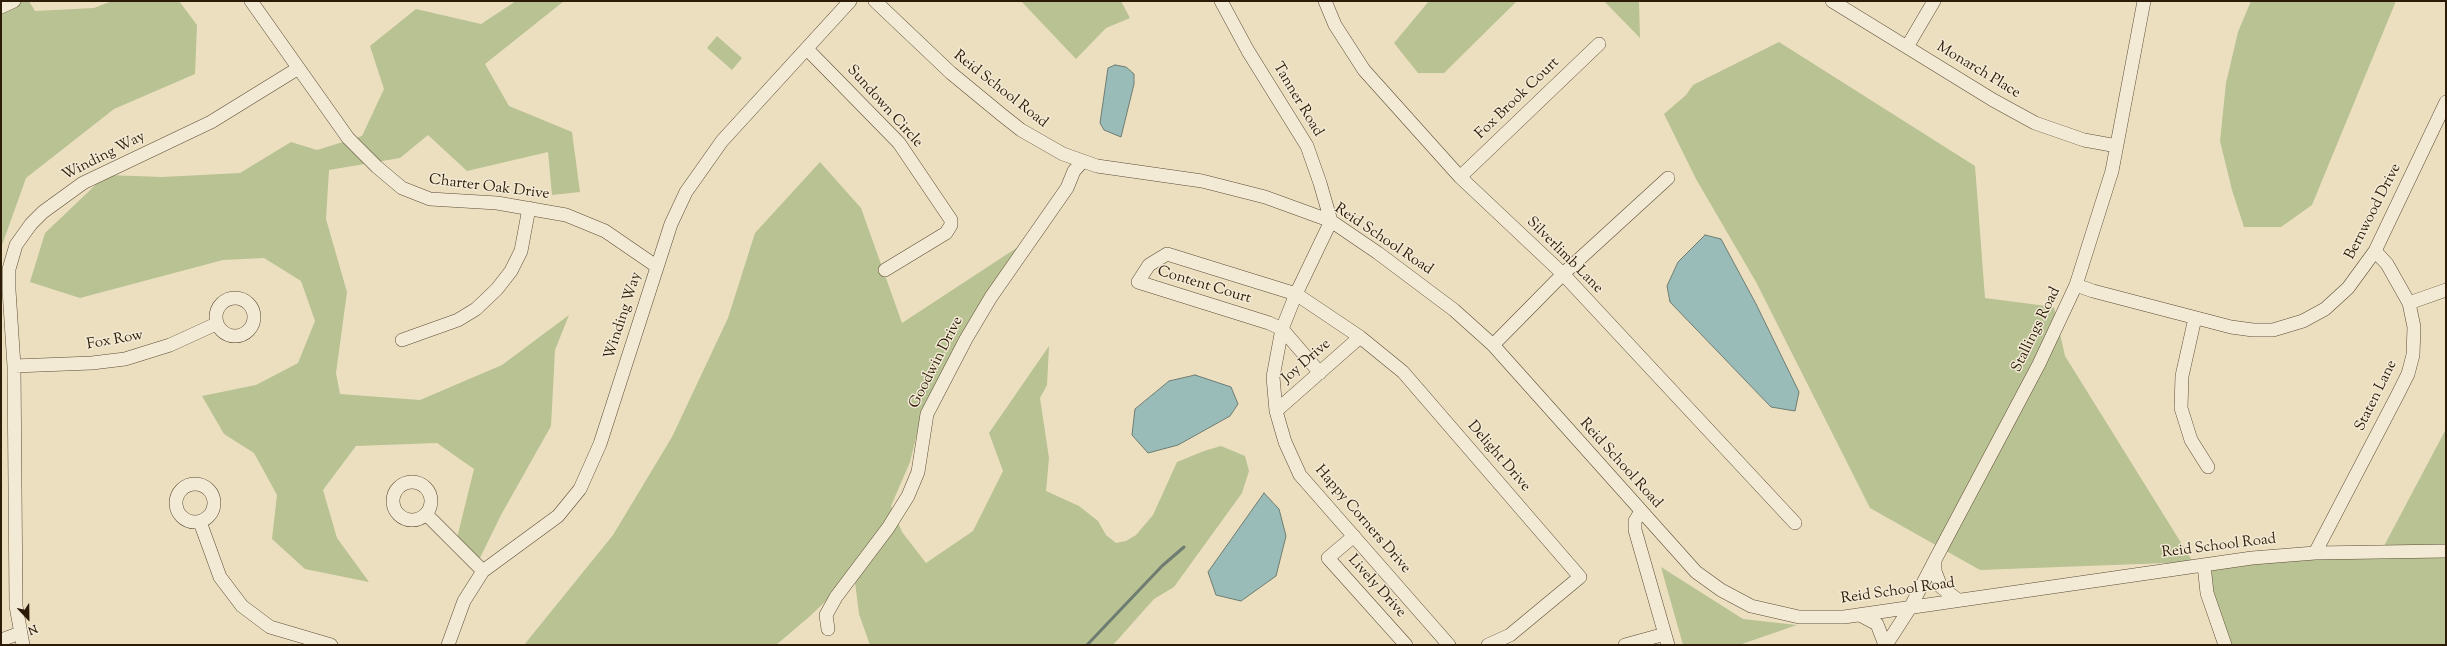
<!DOCTYPE html>
<html>
<head>
<meta charset="utf-8">
<style>
  body { margin:0 }
  #map { position:relative; width:2447px; height:646px; overflow:hidden; background:#ecdfc0; font-family:"Sorts Mill Goudy",serif }
  canvas { display:block }
  .frame { position:absolute; inset:0; border:2px solid #2c1b06; pointer-events:none }
  .north { position:absolute; left:8px; top:598px; width:40px; height:40px; -webkit-text-stroke:3px #f3ead6; paint-order:stroke; rotate:158deg; font-size:11px; font-weight:700; line-height:16px; text-align:center; color:#2c1b06 }
  .north::after { content:''; display:block; margin:auto; width:14px; height:18px; background:#2c1b06; clip-path:polygon(50% 0,100% 100%,50% 72%,0 100%) }
</style>
</head>
<body>
<div id="map">
<canvas width="2447" height="646"></canvas>
<div class="frame"></div>
<div class="north">N</div>
</div>
<script>
const context = document.querySelector('canvas').getContext('2d');
context.lineJoin = 'round';
function fillPath(path, color) { context.fillStyle = color; context.fill(path, 'evenodd'); }
const shape = rows => new Path2D(rows.map(r => 'M' + r).join(''));
function trace(path, color, width, dash) { context.strokeStyle = color; context.lineWidth = width; context.lineCap = dash ? 'butt' : 'round'; context.setLineDash(dash || []); context.stroke(path); }
function label(font, color, halo, rows, align = 'center') {
  context.font = font + ' "Sorts Mill Goudy",serif'; context.lineWidth = 3; context.setLineDash([]); context.textBaseline = 'middle'; context.strokeStyle = halo; context.fillStyle = color; for (const [text, x, y, turn = 0] of rows) {
    context.save(); context.translate(x, y); context.rotate((+turn || 0) * Math.PI / 180); context.textAlign = isNaN(turn) ? turn : align; if (halo) context.strokeText(text, 0, 0); context.fillText(text, 0, 0); context.restore();
  }
}
const green = shape([
  [1,1,29,1,35,11,94,8,112,1,179,1,197,25,195,74,114,109,26,178,1,248],
  [516,1,564,1,485,64,509,106,572,132,580,192,552,195,548,152,467,171,428,135,400,158,329,170,326,219,347,292,336,373,340,394,420,400,502,365,569,315,555,350,551,426,501,515,479,560,457,538,474,469,437,443,356,446,323,490,337,538,369,582,305,569,272,539,277,495,254,453,224,434,202,396,256,385,298,363,315,321,301,281,264,258,223,260,80,298,30,282,45,233,106,175,162,177,240,173,291,142,317,150,362,136,384,89,370,46,416,9,481,24],
  [1021,1,1121,1,1130,18,1106,28,1076,59],
  [1429,1,1517,1,1444,73,1418,73,1394,43],
  [1604,1,1639,1,1640,38],
  [2251,1,2396,1,2312,205,2281,227,2244,227,2232,190,2220,141,2226,83,2238,32],
  [717,36,742,58,732,70,707,48],
  [1779,42,1975,166,1985,298,2054,307,2065,356,2193,562,2384,546,2446,429,2446,645,2228,645,2225,629,2193,562,1980,570,1870,508,1756,282,1696,179,1664,114,1686,95,1693,85],
  [820,162,861,208,902,323,1018,247,922,413,910,462,891,506,902,532,926,563,973,531,1003,471,989,433,1049,346,1047,385,1040,398,1049,458,1046,491,1079,506,1098,521,1106,535,1116,543,1126,541,1136,535,1153,515,1177,462,1204,451,1221,446,1245,456,1249,471,1242,493,1174,587,1154,599,1113,645,870,645,859,614,854,574,809,617,776,645,524,645,613,535,672,437,728,318,755,233],
  [1661,567,1743,619,1797,625,1739,645,1683,645]
]);
const water = shape([
  [1115,65,1126,67,1134,74,1134,84,1121,137,1104,130,1100,123,1108,68,1115,65],
  [1705,235,1721,239,1756,304,1799,392,1795,411,1771,407,1670,302,1667,286,1678,262,1705,235],
  [1195,375,1231,387,1238,404,1230,416,1178,445,1148,453,1132,435,1135,409,1169,381,1195,375],
  [1264,493,1279,509,1286,536,1276,576,1241,601,1216,595,1208,572,1264,493]
]);
const stream = shape([
  [1087,645,1162,566,1184,547]
]);
const minor = shape([
  [251,1,348,138,377,167,402,188,430,199,497,203,566,215,605,231,656,266],
  [875,1,951,73,1002,115,1021,130,1063,154,1097,166,1202,181,1265,197,1331,221,1378,253,1454,310,1493,345,1696,572,1721,590,1751,606,1799,617,1844,617,2252,558,2315,553,2446,551],
  [1221,1,1248,51,1307,146,1320,183,1331,221,1296,294,1282,329,1273,377,1276,411,1285,442,1300,475,1449,645],
  [1325,1,1335,25,1364,70,1460,177,1563,274,1795,523],
  [1832,1,1993,100,2035,123,2084,140,2117,146],
  [1,7,14,1],
  [1907,47,1934,1],
  [807,49,899,143,951,220,951,225,946,233,885,270],
  [1460,177,1599,44],
  [2076,285,2093,291,2231,327,2253,330,2273,330,2303,321,2325,309,2348,288,2375,251,2446,102],
  '216 317a19 19 0 1 1 38 0a19 19 0 1 1-38 0Z',
  [2409,303,2446,290],
  [2195,318,2182,376,2181,408,2191,440,2208,467],
  [402,340,458,320,476,309,497,289,511,271,521,251,529,208],
  [1493,345,1563,274,1668,178],
  [14,366,92,363,125,359,170,345,216,324],
  [1320,373,1282,329,1269,323,1138,282,1149,265,1167,254,1296,294,1360,337,1403,372,1580,577,1510,635,1488,645],
  [1276,411,1360,337],
  '393 501a19 19 0 1 1 38 0a19 19 0 1 1-38 0Z',
  '176 503a19 19 0 1 1 38 0a19 19 0 1 1-38 0Z',
  [1641,511,1635,521,1635,530,1668,645],
  [426,514,483,571],
  [200,522,220,577,242,606,270,627,331,645],
  [1354,536,1328,558,1406,645],
  [2315,553,2397,396,2408,374,2413,355,2414,327,2409,303,2387,264,2375,251],
  [1935,560,1935,571,1941,587,1958,600],
  [2204,565,2207,593,2225,645],
  [1860,615,1877,624,1885,645],
  [828,629,826,615,836,597,888,528,908,496,918,472,927,414,966,339,991,297,1067,188,1074,171,1082,162],
  [1,640,20,633],
  [23,645,16,606,14,366,9,290,9,269,16,245,31,224,43,212,83,183,211,122,297,69],
  [448,645,464,601,483,571,558,516,580,489,600,444,671,224,686,192,722,141,850,1],
  [1625,645,1665,634],
  [1886,645,1910,608,1935,560,2039,364,2076,285,2112,171,2144,1]
]);
const streetNames = [
  ["Monarch Place",1978,71,31],
  ["Reid School Road",1000,90,38],
  ["Fox Brook Court",1518,99,-44],
  ["Tanner Road",1297,100,59],
  ["Sundown Circle",884,107,48],
  ["Winding Way",104,157,-27],
  ["Charter Oak Drive",489,188,7],
  ["Bernwood Drive",2374,212,-63],
  ["Reid School Road",1383,240,34],
  ["Silverlimb Lane",1564,256,45],
  ["Content Court",1204,286,17],
  ["Winding Way",624,316,-72],
  ["Stallings Road",2037,330,-64],
  ["Fox Row",115,341,-10],
  ["Joy Drive",1307,362,-41],
  ["Goodwin Drive",937,363,-63],
  ["Staten Lane",2377,396,-64],
  ["Delight Drive",1498,457,49],
  ["Reid School Road",1620,464,48],
  ["Happy Corners Drive",1362,520,49],
  ["Reid School Road",2219,547,-7],
  ["Lively Drive",1376,587,48],
  ["Reid School Road",1898,592,-8]
];
fillPath(green, '#b8c292');
fillPath(water, '#9abcb8');
trace(water, '#6e7c71', 1);
trace(stream, '#6e7c71', 3);
trace(minor, '#5c4c34', 14);
trace(minor, '#f3ead6', 13);
label('15px', '#2c1b06', '#f3ead6', streetNames);
</script>
</body>
</html>
